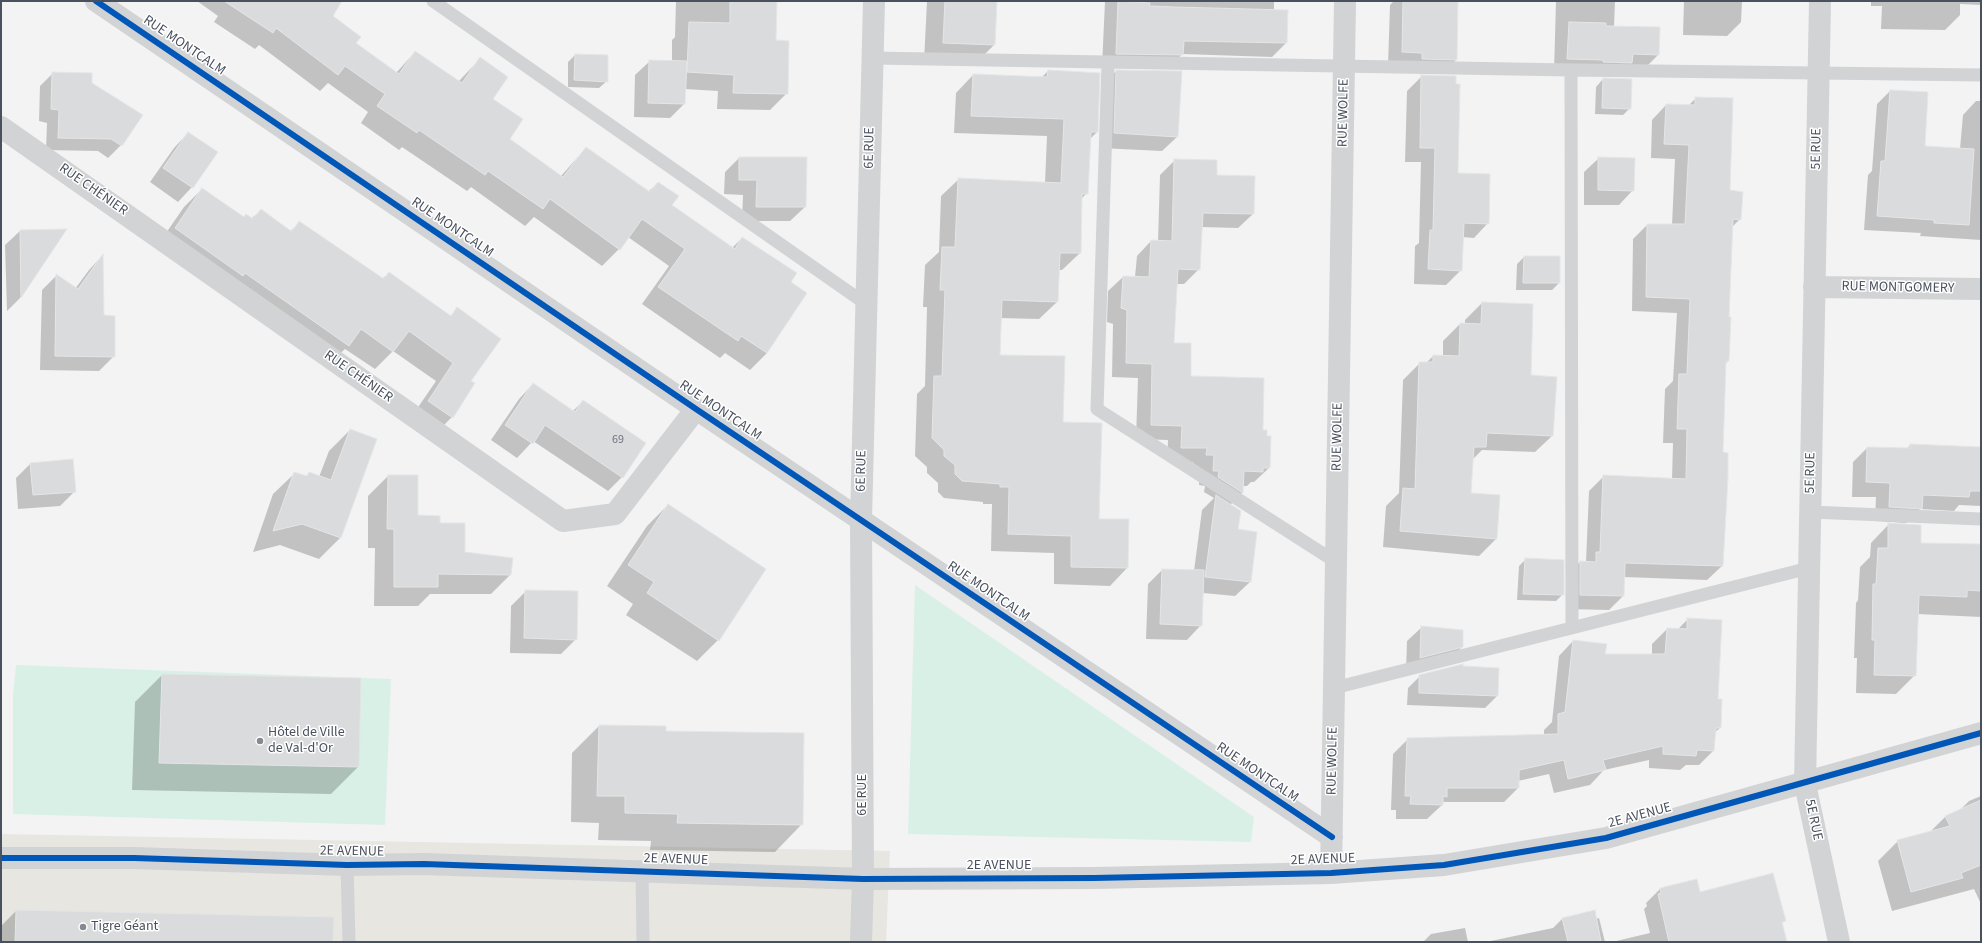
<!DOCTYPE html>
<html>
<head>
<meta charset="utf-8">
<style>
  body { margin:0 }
  #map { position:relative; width:1982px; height:943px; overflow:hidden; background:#f3f3f3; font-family:"Source Sans 3",sans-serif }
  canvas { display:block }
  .frame { position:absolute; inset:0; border:2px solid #4a515e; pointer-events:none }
</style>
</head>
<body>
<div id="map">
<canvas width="1982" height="943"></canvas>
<div class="frame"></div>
</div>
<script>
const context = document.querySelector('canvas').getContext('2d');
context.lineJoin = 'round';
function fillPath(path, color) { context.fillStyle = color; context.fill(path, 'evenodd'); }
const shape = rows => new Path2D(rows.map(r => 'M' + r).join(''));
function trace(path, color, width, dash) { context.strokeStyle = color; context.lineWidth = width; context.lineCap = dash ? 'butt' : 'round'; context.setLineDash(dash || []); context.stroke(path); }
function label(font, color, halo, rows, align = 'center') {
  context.font = font + ' "Source Sans 3",sans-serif'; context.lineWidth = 3; context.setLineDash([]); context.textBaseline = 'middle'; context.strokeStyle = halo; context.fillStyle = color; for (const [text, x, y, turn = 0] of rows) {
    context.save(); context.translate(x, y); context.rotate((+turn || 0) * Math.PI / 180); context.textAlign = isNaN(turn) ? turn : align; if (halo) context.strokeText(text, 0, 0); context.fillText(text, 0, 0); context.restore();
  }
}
const commercial = shape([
  [1,834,890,851,886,942,1,942]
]);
const green = shape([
  [915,585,1254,817,1251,842,908,834],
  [16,665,391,679,385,825,13,814,13,695]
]);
const shadow = shape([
  [197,1,341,1,331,16,355,43,396,73,415,52,458,82,480,59,492,99,508,139,561,176,586,148,648,192,658,183,670,206,732,248,742,238,790,282,767,353,750,370,725,353,720,358,642,304,669,266,628,237,619,249,602,266,534,217,525,226,471,187,467,191,402,147,399,150,361,123,368,112,328,83,320,91,259,45,255,49,214,22,218,16],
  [676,1,776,1,775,41,787,93,770,110,717,109,718,91,685,89,684,104,670,118,634,117,635,75,650,61,672,62,672,40,675,37],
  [927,1,1027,1,996,2,994,45,975,64,924,62],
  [1105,1,1274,1,1274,11,1287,11,1286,43,1272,57,1182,54,1168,69,1102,67],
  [1394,1,1457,1,1456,60,1441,74,1388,66,1390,5],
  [1556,1,1615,1,1614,27,1658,55,1644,69,1554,72],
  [1684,1,1742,1,1741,22,1727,36,1683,35],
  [1871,1,1981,1,1981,5,1960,4,1960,15,1945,30,1881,29,1882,6,1871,6],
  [575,55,607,81,599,88,568,87,568,62],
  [1048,71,1099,74,1097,132,1090,139,1087,193,1081,199,1080,253,1062,270,1058,270,1057,302,1039,319,1000,318,999,356,1062,423,1098,520,1128,520,1127,568,1110,586,1054,584,1054,553,991,551,992,504,983,504,983,502,944,498,938,492,938,483,927,473,927,467,915,456,917,394,925,386,927,307,923,307,925,265,939,252,941,196,959,179,1045,183,1047,136,954,133,956,93,973,75,1042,77],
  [1116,71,1177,137,1162,151,1100,148,1102,86],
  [53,73,91,84,121,145,108,158,98,151,46,150,47,123,39,121,40,86],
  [1422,76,1457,174,1488,223,1474,238,1462,237,1461,270,1446,285,1414,284,1415,246,1419,243,1421,162,1405,162,1407,91],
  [1603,79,1630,108,1623,115,1595,114,1596,87],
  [1890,91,1924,147,1960,149,1963,115,1976,101,1981,101,1981,240,1920,236,1921,233,1864,230,1868,175,1872,171,1877,104],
  [1696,98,1740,219,1731,228,1728,361,1725,364,1721,453,1722,566,1707,580,1624,577,1623,596,1609,610,1566,609,1566,576,1580,562,1586,562,1589,491,1604,476,1672,479,1673,443,1663,443,1665,389,1673,381,1677,313,1632,311,1633,239,1647,225,1672,225,1675,159,1651,158,1652,120,1666,105,1688,106],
  [188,133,192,187,178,202,150,182,174,148],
  [739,158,805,207,790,221,742,221,743,195,724,194,725,172],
  [1599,158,1633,190,1619,205,1584,205,1584,172],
  [1175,160,1216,176,1253,214,1238,228,1201,227,1199,269,1184,284,1176,284,1173,343,1190,377,1262,431,1269,468,1254,482,1251,482,1247,486,1243,486,1242,493,1230,505,1250,582,1235,596,1203,593,1201,625,1187,640,1146,639,1148,584,1162,570,1194,571,1202,510,1214,498,1204,492,1205,486,1199,485,1200,470,1192,470,1193,462,1167,462,1168,440,1136,439,1138,378,1112,377,1113,324,1107,322,1108,291,1123,277,1135,277,1137,256,1151,241,1158,242,1160,175],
  [202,189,244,218,251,219,261,210,291,231,299,223,382,279,389,273,450,317,457,309,470,381,452,417,434,435,410,419,436,381,393,351,375,369,345,349,330,363,157,246,184,207],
  [65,230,20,298,7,311,5,245,20,231],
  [102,256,103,316,114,356,99,371,40,370,42,290,56,276,75,289,89,270],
  [1524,257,1559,257,1559,283,1552,290,1516,290,1517,264],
  [1482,303,1530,376,1552,436,1535,452,1482,450,1472,460,1470,494,1496,539,1479,556,1383,547,1386,506,1399,493,1403,380,1420,363,1426,363,1433,356,1443,357,1443,341,1460,324,1465,325,1465,320],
  [533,384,573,411,583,401,622,477,608,491,533,441,517,458,491,440,519,399],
  [350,430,341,537,319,559,280,545,253,552,273,494,295,473,306,477,309,473,319,477,329,451],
  [1910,445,1981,448,1981,506,1959,505,1954,511,1920,509,1906,523,1875,521,1876,497,1852,497,1853,462,1867,448,1907,449],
  [30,464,75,491,60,506,18,509,16,478],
  [388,476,417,476,417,516,439,524,464,553,510,575,491,594,430,594,418,606,374,606,375,548,368,548,368,496],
  [668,505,718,640,697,661,626,615,633,604,607,586,647,526],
  [1889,524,1920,544,1981,545,1981,617,1917,614,1915,675,1896,694,1856,693,1857,658,1854,658,1856,603,1858,600,1860,567,1870,557,1871,543],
  [1526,559,1563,594,1556,601,1517,600,1519,566],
  [526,591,576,639,561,654,510,653,511,606],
  [1688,619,1717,700,1720,728,1714,733,1713,751,1699,765,1686,765,1680,770,1649,768,1649,760,1604,770,1590,785,1554,793,1549,774,1518,781,1518,788,1504,802,1442,802,1442,805,1427,819,1396,819,1396,810,1391,810,1393,754,1408,739,1544,736,1544,730,1552,722,1559,656,1573,641,1604,655,1652,655,1652,644,1667,629,1677,630],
  [1422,627,1462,647,1447,662,1406,672,1407,641],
  [162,675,358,767,331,794,132,790,135,702],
  [1420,676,1497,696,1485,708,1407,705,1408,688],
  [599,726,665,732,802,824,775,852,650,850,651,841,598,840,599,823,571,822,572,753],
  [1981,796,1981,904,1974,889,1892,911,1878,861,1898,841,1930,832,1946,816,1960,810,1969,801],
  [1660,889,1699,893,1784,921,1782,924,1786,942,1612,942,1650,933,1644,909,1647,906,1646,903],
  [16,911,332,942,1,942,1,926],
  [1594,911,1595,919,1599,918,1605,942,1486,942,1553,928,1562,919],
  [1465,928,1468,942,1423,942,1431,934]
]);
const building = shape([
  [224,1,342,1,333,16,361,37,356,43,399,74,415,51,462,83,480,57,508,77,493,99,523,119,510,139,563,177,586,147,650,192,658,182,679,196,672,205,735,249,742,237,797,273,791,282,807,293,767,353,741,336,738,341,658,287,685,249,642,219,620,250,550,199,543,209,488,171,485,175,419,130,417,133,377,106,385,94,345,66,338,75,276,28,273,33,224,1],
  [730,1,777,1,776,40,789,41,788,94,733,93,734,75,687,72,689,22,730,23,730,1],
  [945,1,997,1,995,45,943,43,945,1],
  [1118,1,1150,3,1149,6,1174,7,1288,10,1287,43,1184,41,1183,55,1116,54,1118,1],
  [1403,1,1458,1,1457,60,1422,59,1422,53,1402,52,1403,1],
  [1569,22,1606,23,1606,26,1660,27,1659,55,1633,54,1632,63,1603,62,1603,60,1567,59,1569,22],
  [575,54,608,55,608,82,574,80,575,54],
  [649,60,687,61,685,104,648,103,649,60],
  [1048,70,1100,73,1098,132,1091,132,1088,194,1082,194,1081,253,1060,253,1058,302,1002,300,1000,355,1065,356,1063,422,1102,423,1099,519,1129,519,1128,568,1071,567,1071,536,1008,534,1009,487,1000,487,1000,484,962,481,955,474,955,465,944,456,944,450,932,438,934,376,942,376,945,290,940,290,942,247,955,247,958,178,1061,183,1064,119,971,116,973,74,1047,77,1048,70],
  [1116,70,1182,71,1178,137,1114,133,1116,70],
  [52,72,92,73,92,83,143,115,122,146,111,139,58,138,59,110,51,109,52,72],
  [1421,75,1456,76,1456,84,1460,84,1458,173,1490,174,1489,224,1464,223,1462,271,1428,269,1430,230,1433,230,1435,148,1420,148,1421,75],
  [1603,78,1632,79,1631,109,1602,108,1603,78],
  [1890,90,1928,92,1925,146,1974,149,1969,225,1934,223,1934,220,1877,216,1881,161,1885,161,1890,90],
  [1695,97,1733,98,1730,190,1743,192,1741,220,1733,219,1729,317,1731,317,1729,361,1726,361,1723,452,1728,453,1728,477,1723,566,1625,563,1624,596,1580,595,1580,561,1596,562,1596,552,1600,552,1603,475,1686,479,1687,429,1677,429,1679,374,1687,374,1690,299,1646,297,1647,224,1685,224,1689,145,1664,144,1666,104,1695,105,1695,97],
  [188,132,218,152,193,188,163,168,188,132],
  [739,157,807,157,806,207,756,207,757,180,739,180,739,157],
  [1598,157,1635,158,1634,191,1598,190,1598,157],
  [1174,159,1217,160,1217,175,1255,176,1254,214,1203,213,1200,270,1178,269,1174,343,1191,343,1191,376,1264,378,1263,430,1267,430,1267,436,1271,436,1270,468,1263,468,1263,472,1244,471,1243,493,1218,477,1219,471,1213,471,1214,455,1206,455,1207,448,1181,448,1182,426,1151,425,1152,364,1126,363,1127,310,1121,308,1123,276,1149,277,1151,240,1172,241,1174,159],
  [202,188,244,217,246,214,253,219,261,209,292,232,299,221,384,279,389,272,451,316,457,307,501,339,471,381,475,383,453,418,428,401,453,363,409,331,393,352,361,329,349,346,245,273,243,276,175,228,202,188],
  [67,229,21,298,20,230,67,229],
  [103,254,104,315,115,316,115,357,55,356,56,274,78,289,103,254],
  [1524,256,1560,256,1560,283,1523,283,1524,256],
  [1482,302,1533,304,1531,375,1557,377,1553,436,1487,433,1486,447,1474,447,1471,493,1500,495,1497,539,1400,531,1403,488,1415,489,1419,362,1433,362,1433,355,1459,356,1460,323,1481,324,1482,302],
  [533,383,575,412,583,400,646,443,623,478,545,425,533,444,505,425,533,383],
  [350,429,377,439,341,538,302,524,273,531,294,472,307,476,309,472,331,480,350,429],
  [1910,444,1981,447,1981,491,1970,491,1969,497,1923,495,1922,509,1889,507,1890,483,1866,482,1867,447,1910,448,1910,444],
  [73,459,76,492,33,495,30,463,73,459],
  [388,475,418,475,418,515,440,516,440,523,465,523,465,552,513,558,511,575,438,574,438,587,394,587,394,529,387,529,388,475],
  [1216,495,1241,511,1238,529,1257,532,1251,582,1205,577,1216,495],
  [668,504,766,569,719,641,647,593,654,582,628,565,668,504],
  [1888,523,1921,525,1921,543,1981,544,1981,591,1967,590,1967,597,1919,595,1916,676,1874,675,1875,640,1872,640,1873,584,1876,584,1878,548,1888,548,1888,523],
  [1525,558,1564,560,1564,595,1523,594,1525,558],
  [1162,569,1204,570,1202,626,1160,624,1162,569],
  [525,590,578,591,577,640,524,638,525,590],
  [1687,618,1722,620,1718,699,1722,699,1721,728,1716,728,1714,751,1697,750,1696,756,1663,754,1663,746,1603,760,1606,770,1568,779,1564,760,1519,770,1519,788,1447,788,1447,797,1443,796,1443,805,1410,804,1411,796,1405,796,1407,738,1558,734,1558,714,1565,712,1573,640,1607,644,1605,654,1665,654,1667,628,1687,629,1687,618],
  [1421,626,1463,630,1463,647,1420,658,1421,626],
  [1463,664,1463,666,1499,668,1498,696,1419,693,1419,675,1463,664],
  [162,674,361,678,359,767,159,763,162,674],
  [599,725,666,726,666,731,804,733,803,825,677,823,678,814,625,813,625,796,597,796,599,725],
  [1981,800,1981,865,1961,873,1963,878,1911,892,1897,840,1950,826,1945,816,1981,800],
  [1773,873,1786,921,1782,922,1787,942,1669,942,1658,894,1661,893,1660,888,1697,879,1700,892,1773,873],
  [16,910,334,917,333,942,15,942,16,910],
  [1595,910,1601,942,1568,942,1562,918,1595,910]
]);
const service = shape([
  [433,1,866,304],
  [873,58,1571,70,1981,75],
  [1108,63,1097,409,1336,562],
  [1571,70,1572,627],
  [1810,512,1981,519],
  [1334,688,1809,568],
  [347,865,349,942],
  [642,871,643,942]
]);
const minor = shape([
  [96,1,696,409,1332,837],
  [1820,1,1805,784,1839,942],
  [1,127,563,521,615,514,696,409],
  [1814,287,1981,289],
  [1,858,134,858,347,865,424,864,863,879,1094,878,1331,873,1444,865,1606,838,1981,733],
  [1331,873,1345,1],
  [861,942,863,879,861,520,874,1]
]);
const cycleway = shape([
  [96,1,696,409,1332,837],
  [1,858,134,858,347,865,424,864,863,879,1094,878,1331,873,1444,865,1606,838,1981,733]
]);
const markers = [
  [260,741,4,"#858a92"],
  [83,927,4,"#858a92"]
];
const numberNames = [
  ["69",618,440]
];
const streetNames = [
  ["RUE MONTCALM",184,46,34],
  ["RUE WOLFE",1344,113,-89],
  ["6E RUE",870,148,-89],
  ["5E RUE",1817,149,-89],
  ["RUE CHÉNIER",93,190,35],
  ["RUE MONTCALM",452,228,34],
  ["RUE MONTGOMERY",1898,288,1],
  ["RUE CHÉNIER",358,377,35],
  ["RUE MONTCALM",720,411,34],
  ["RUE WOLFE",1338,437,-89],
  ["6E RUE",862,471,-89],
  ["5E RUE",1811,473,-89],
  ["RUE MONTCALM",988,592,34],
  ["RUE WOLFE",1333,761,-89],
  ["RUE MONTCALM",1257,773,34],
  ["6E RUE",863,795,-90],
  ["2E AVENUE",1640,816,-15],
  ["5E RUE",1813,820,78],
  ["2E AVENUE",352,852,1],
  ["2E AVENUE",676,860,2],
  ["2E AVENUE",1323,860,-2],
  ["2E AVENUE",999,866]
];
const poiNames = [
  ["Hôtel de Ville",268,733],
  ["de Val-d'Or",268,749],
  ["Tigre Géant",91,927]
];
fillPath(commercial, '#e7e6e1');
fillPath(green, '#d9f0e7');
fillPath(shadow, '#0003');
fillPath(building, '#dadbdd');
trace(building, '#e4e5e6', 1);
trace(service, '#d1d3d5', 13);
trace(minor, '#d1d3d5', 22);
trace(cycleway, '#0057b8', 6);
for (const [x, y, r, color] of markers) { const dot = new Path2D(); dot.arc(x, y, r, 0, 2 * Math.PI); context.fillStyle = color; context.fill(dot); trace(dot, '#fff', 1.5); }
label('12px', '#70757f', null, numberNames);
label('14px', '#4a515e', '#fff', streetNames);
label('14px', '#4a515e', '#fff', poiNames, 'left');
</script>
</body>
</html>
